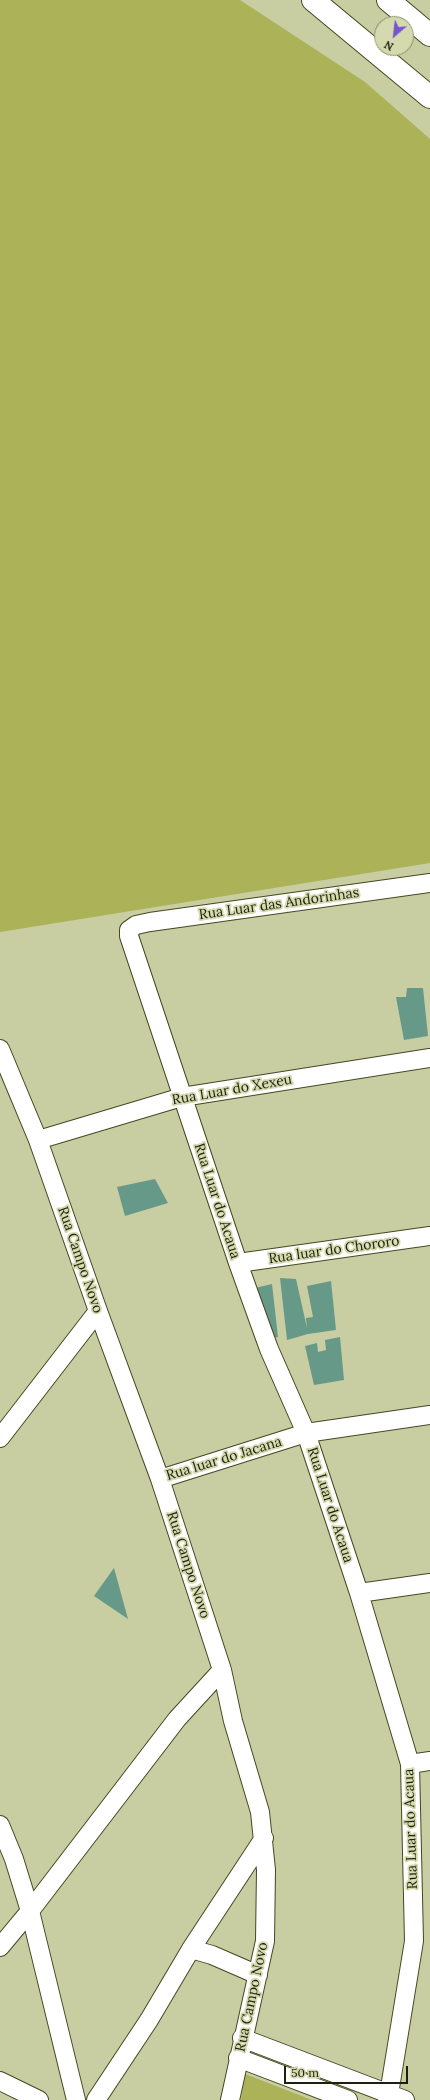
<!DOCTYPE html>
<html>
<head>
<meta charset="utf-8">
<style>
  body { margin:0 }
  #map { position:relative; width:430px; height:2100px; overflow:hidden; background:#c8cda2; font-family:Lora,serif }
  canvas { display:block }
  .north { position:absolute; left:374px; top:16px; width:40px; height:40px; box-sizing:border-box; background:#d5daae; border:1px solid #8c906e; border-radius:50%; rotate:208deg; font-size:11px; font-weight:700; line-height:16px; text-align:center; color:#1e200f }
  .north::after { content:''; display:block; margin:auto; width:14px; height:18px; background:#7855cf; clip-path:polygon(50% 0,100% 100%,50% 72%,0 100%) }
  .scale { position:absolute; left:284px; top:2066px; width:124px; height:18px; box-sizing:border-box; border:2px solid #1e200f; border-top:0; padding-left:5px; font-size:12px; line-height:14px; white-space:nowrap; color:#1e200f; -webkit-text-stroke:3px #d5daae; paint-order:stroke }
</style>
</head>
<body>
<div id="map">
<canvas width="430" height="2100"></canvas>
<div class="north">N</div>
<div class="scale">50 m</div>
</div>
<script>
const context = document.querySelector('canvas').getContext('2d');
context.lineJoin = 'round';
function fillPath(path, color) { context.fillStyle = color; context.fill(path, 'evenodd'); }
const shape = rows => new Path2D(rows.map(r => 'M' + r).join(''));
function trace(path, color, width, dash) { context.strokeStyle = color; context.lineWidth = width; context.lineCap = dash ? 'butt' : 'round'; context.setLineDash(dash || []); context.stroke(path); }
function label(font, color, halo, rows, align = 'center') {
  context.font = font + ' Lora,serif'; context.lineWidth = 3.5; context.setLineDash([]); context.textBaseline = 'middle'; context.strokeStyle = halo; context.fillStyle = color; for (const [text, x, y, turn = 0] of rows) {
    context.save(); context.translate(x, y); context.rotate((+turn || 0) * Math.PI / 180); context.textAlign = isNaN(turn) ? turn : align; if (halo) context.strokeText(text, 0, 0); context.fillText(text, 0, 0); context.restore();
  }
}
const green = shape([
  [0,0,240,0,365,82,430,139,430,863,0,932],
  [245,2074,312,2100,241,2100]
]);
const building = shape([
  [407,988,423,988,428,1036,404,1040,396,997,406,997],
  [155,1179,168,1203,125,1216,117,1187],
  [280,1278,296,1279,307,1328,306,1318,313,1317,307,1286,331,1281,336,1330,308,1334,287,1340],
  [272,1284,278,1337,267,1339,255,1288],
  [340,1337,344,1380,314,1385,305,1346,317,1343,318,1352,326,1350,325,1340],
  [114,1568,128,1619,94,1596]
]);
const minor = shape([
  [0,1049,38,1140,98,1311,160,1479,222,1670,233,1721,260,1812,266,1870,265,1941,230,2100],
  [38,1140,182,1097,430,1058],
  [238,1263,430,1236],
  [0,1438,98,1311],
  [160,1479,306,1433,430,1415],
  [359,1593,430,1583],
  [410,1764,430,1761],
  [0,1825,14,1859,30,1911,76,2100],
  [0,1947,30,1911,177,1719,222,1670],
  [191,1949,212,1955,258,1975],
  [242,2038,405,2100],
  [238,2058,348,2100],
  [0,2081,39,2100],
  [96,2100,149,2020,191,1949,264,1838],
  [387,2100,389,2094,414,1941,410,1764,359,1593,306,1433,269,1349,238,1263,129,936,129,930,136,925,150,922,430,883]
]);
const highway = shape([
  [313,0,430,97],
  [388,0,430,35]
]);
const streetNames = [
  ["Rua Luar das Andorinhas",279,904,-8],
  ["Rua Luar do Xexeu",232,1090,-10],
  ["Rua Luar do Acaua",217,1201,72],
  ["Rua luar do Chororo",334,1250,-8],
  ["Rua Campo Novo",80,1260,71],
  ["Rua luar do Jacana",224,1459,-17],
  ["Rua Luar do Acaua",330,1505,72],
  ["Rua Campo Novo",188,1565,72],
  ["Rua Luar do Acaua",411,1829,-92],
  ["Rua Campo Novo",252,1997,-78]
];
fillPath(green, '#abb257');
fillPath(building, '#679989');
trace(minor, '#454821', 20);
trace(highway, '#454821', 24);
trace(minor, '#fff', 18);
trace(highway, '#fff', 22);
label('14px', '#1e200f', '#d5daae', streetNames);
</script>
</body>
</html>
